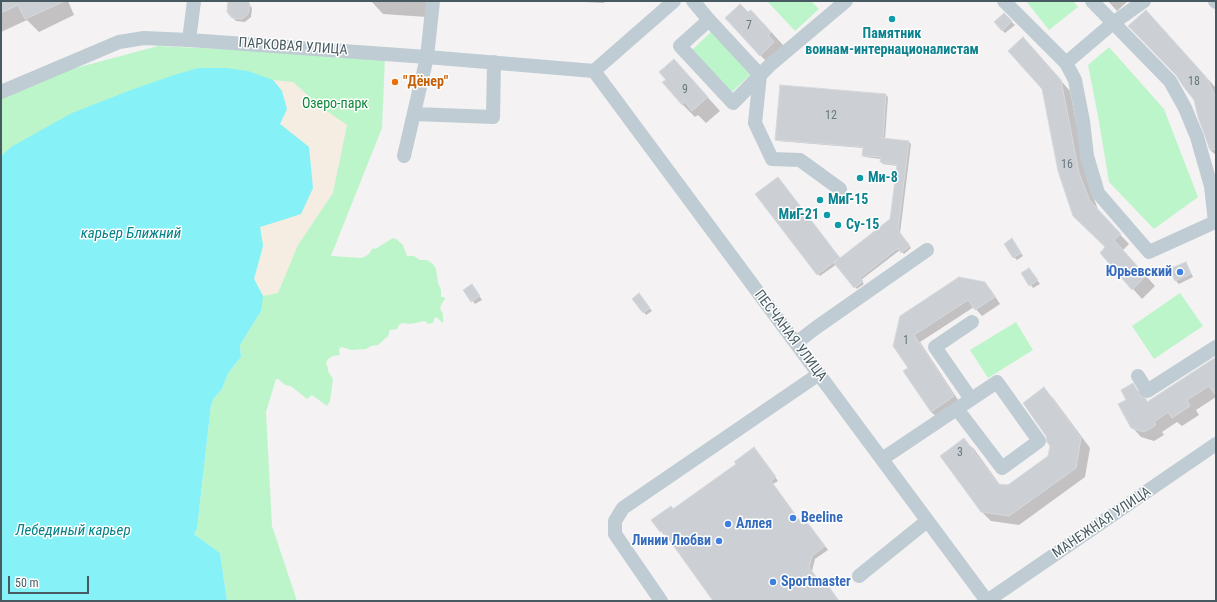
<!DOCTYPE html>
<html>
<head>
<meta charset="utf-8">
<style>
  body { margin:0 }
  #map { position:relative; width:1217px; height:602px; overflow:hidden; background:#f4f2f2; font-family:"Roboto Condensed",sans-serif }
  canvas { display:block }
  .frame { position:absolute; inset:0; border:2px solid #475a62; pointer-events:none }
  .scale { position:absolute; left:8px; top:576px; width:81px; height:18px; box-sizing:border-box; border:2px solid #475a62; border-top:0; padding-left:5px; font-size:12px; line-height:14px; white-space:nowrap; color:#475a62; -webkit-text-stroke:3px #fff; paint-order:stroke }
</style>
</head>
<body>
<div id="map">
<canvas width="1217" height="602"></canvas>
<div class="frame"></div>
<div class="scale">50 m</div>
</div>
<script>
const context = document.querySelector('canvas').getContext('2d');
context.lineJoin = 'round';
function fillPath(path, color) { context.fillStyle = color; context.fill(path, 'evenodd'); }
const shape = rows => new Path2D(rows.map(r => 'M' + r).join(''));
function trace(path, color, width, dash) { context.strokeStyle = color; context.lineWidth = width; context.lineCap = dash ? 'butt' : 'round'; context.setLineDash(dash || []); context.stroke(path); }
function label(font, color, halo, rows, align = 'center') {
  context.font = font + ' "Roboto Condensed",sans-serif'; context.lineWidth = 3; context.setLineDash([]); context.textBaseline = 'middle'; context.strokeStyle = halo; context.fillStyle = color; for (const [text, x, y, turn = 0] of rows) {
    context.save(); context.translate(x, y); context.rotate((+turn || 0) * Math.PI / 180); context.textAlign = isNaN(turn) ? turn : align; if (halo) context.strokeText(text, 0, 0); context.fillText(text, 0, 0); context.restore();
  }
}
const green = shape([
  [767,1,811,1,819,9,795,31],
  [1026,1,1073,1,1078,7,1049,30],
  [712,31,752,73,732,92,692,50],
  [158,46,385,57,382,128,331,256,362,258,369,254,373,248,375,249,393,238,396,239,403,245,407,256,414,256,420,260,427,260,433,264,436,269,438,283,441,290,441,297,444,297,445,299,442,303,440,308,443,314,443,323,436,317,434,319,433,323,428,324,425,321,410,324,402,323,399,325,397,329,390,330,388,336,378,345,371,346,366,349,351,350,342,347,340,348,339,350,340,355,333,356,328,359,326,363,328,368,328,371,333,379,330,401,327,406,312,395,307,399,291,386,285,385,278,379,276,379,266,412,272,526,297,601,227,601,220,553,194,534,197,529,211,405,214,398,222,389,228,373,241,357,240,345,261,311,254,279,263,246,11,147,1,156,1,98,72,69],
  [1109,47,1164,109,1198,197,1154,229,1109,182,1098,116,1088,65],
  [1180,293,1203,326,1154,359,1132,326],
  [1016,322,1033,350,988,378,970,350]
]);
const sand = shape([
  [273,80,293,82,321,107,347,125,333,193,298,245,278,293,263,296,254,279,263,246,260,227,301,214,309,147,280,124,282,91]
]);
const water = shape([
  [198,68,226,68,248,71,273,80,282,91,287,109,280,124,309,147,313,188,301,214,260,227,263,246,254,279,263,296,261,311,240,345,241,357,228,373,222,389,214,398,211,405,197,529,194,534,220,553,227,601,1,601,1,156,11,147,72,113,131,90,174,75]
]);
const shadow = shape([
  [1,1,68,1,74,15,39,32,27,20,1,32],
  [231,1,246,1,252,8,251,17,245,22,236,21,233,18],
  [371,1,428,1,427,17,383,14],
  [563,1,608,1,603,3],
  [1108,1,1128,1,1117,11],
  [748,13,764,24,783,45,773,68,760,55],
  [1004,15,1015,25,1005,33,1002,30],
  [1155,21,1216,88,1216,155,1210,150,1195,99],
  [1032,48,1070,91,1088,183,1099,212,1129,244,1123,250,1155,286,1142,299,1101,253,1106,248,1043,89],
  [674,60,720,111,706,123,698,115,695,117,682,104,667,80],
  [886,95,888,97,885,139,909,142,911,144,900,233,911,248,904,254,900,250,861,280,864,284,857,289,837,264,820,276,818,274,780,180,840,259,891,219,898,166,883,164,881,162,881,159,865,157,863,155,863,148,778,141,776,139],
  [1015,243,1023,256,1017,260,1014,257],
  [1185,263,1188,266,1193,277,1179,284,1176,281,1170,270],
  [1029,269,1040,284,1033,288,1022,274],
  [984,283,991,290,1000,304,982,316,974,307,920,342,960,403,938,418,931,412,909,369,901,317],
  [474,288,482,300,475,304,464,290],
  [642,298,652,311,646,315,644,312],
  [1216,358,1216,397,1196,410,1199,415,1182,426,1177,422,1162,432,1164,435,1154,441,1141,437,1132,427,1128,400,1132,385,1142,394,1148,403],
  [1044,389,1053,398,1090,448,1085,477,1019,525,991,521,981,511,964,440,974,449,1000,485,1008,486,1049,457,1051,445],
  [757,451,778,481,773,484,803,526,810,526,828,550,815,559,812,571,822,585,828,586,839,601,714,601,666,533,664,535,653,520,674,510]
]);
const building = shape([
  [1,1,65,1,25,19,18,5,1,13,1,1],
  [228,1,247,1,250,4,248,14,242,19,232,18,227,12,228,1],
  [740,4,748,12,751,10,771,32,768,35,774,42,760,56,725,18,740,4],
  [1146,10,1206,77,1216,97,1216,149,1210,150,1198,117,1194,100,1183,86,1176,75,1128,26,1146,10],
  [1004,13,1012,21,1002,31,994,22,1004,13],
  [1023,37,1061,80,1079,173,1090,201,1121,234,1114,240,1146,276,1132,290,1100,253,1105,247,1073,216,1058,171,1042,89,1008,51,1023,37],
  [674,59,708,97,692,111,685,102,682,105,662,82,666,80,659,72,674,59],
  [780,85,886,94,883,138,909,141,898,230,910,246,901,253,898,248,860,278,863,281,854,288,834,263,838,259,817,275,755,194,778,177,840,258,890,219,897,165,880,162,881,157,862,156,863,147,775,140,780,85],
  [1012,238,1021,253,1013,258,1004,244,1012,238],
  [1186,262,1191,274,1175,281,1169,269,1186,262],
  [1029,268,1038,280,1029,286,1021,273,1029,268],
  [959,277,985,282,995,297,975,310,968,300,914,335,954,396,931,412,903,371,908,368,893,346,900,316,959,277],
  [472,284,480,296,471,302,463,290,472,284],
  [639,293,650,308,643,313,632,299,639,293],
  [1216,357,1216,396,1209,386,1187,400,1190,406,1172,418,1168,412,1154,422,1156,425,1144,432,1131,428,1118,404,1126,400,1121,390,1133,383,1140,395,1146,399,1147,402,1216,357],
  [1044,387,1081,438,1076,468,1009,516,981,512,940,456,964,438,998,484,1008,485,1048,456,1050,446,1047,442,1046,436,1023,403,1044,387],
  [754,447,776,477,771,481,803,525,807,522,825,546,812,556,809,567,821,584,825,581,839,601,713,601,663,531,660,532,651,520,671,506,673,509,736,464,734,462,754,447]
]);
const minor = shape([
  [693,1,709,20,760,75,755,123,772,159,800,160,840,189],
  [1004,1,1066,63,1113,23,1144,1],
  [1215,1,1216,2],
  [709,20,680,46,733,103,769,66,846,1],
  [189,40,194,1],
  [1066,63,1075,80,1083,121,1087,156,1098,193,1149,252,1215,222,1211,186,1197,137,1185,108,1170,81,1092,1],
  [594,71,987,601],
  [594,71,674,1],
  [1,92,119,42,144,38,189,40,427,57,594,71],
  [414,114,493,117,494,62],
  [404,156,427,57,433,1],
  [796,343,817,327,927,250],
  [1138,376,1147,391,1216,347],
  [971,399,935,347,972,322],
  [882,459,997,382,1039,441,1002,468,957,409],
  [859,576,927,521],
  [661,601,615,534,615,521,623,508,819,374],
  [987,601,1216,444]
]);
const markers = [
  [892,19,4,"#0f9aa8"],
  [395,82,4,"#e8710a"],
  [860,178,4,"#0f9aa8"],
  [820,200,4,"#0f9aa8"],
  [827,215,4,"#0f9aa8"],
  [838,225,4,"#0f9aa8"],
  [1180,272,4,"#3f7fe0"],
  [793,518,4,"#3f7fe0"],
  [728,524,4,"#3f7fe0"],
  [719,541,4,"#3f7fe0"],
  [773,582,4,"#3f7fe0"]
];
const numberNames = [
  ["7",749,26],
  ["18",1194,82],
  ["9",685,90],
  ["12",831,116],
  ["16",1067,165],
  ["1",906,341],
  ["3",960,453]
];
const cultureNames = [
  ["Памятник",892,34,"center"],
  ["воинам-интернационалистам",892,50,"center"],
  ["Ми-8",868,178],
  ["МиГ-15",828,200],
  ["МиГ-21",819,215,"right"],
  ["Су-15",846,225]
];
const streetNames = [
  ["ПАРКОВАЯ УЛИЦА",293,47,4],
  ["ПЕСЧАНАЯ УЛИЦА",790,336,53],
  ["МАНЕЖНАЯ УЛИЦА",1102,523,-34]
];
const foodNames = [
  ["\"Дёнер\"",403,82]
];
const parkNames = [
  ["Озеро-парк",335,104]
];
const shopNames = [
  ["Юрьевский",1172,272,"right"],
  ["Beeline",801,518],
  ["Аллея",736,524],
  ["Линии Любви",711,541,"right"],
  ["Sportmaster",781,582]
];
const waterNames = [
  ["карьер Ближний",131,234],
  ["Лебединый карьер",73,531]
];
fillPath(green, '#bdf5ca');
fillPath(sand, '#f6ede2');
fillPath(water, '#86f1f7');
fillPath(shadow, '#0003');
fillPath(building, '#ccd0d5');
trace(building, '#d5d9de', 1);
trace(minor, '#bfccd3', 14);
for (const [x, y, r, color] of markers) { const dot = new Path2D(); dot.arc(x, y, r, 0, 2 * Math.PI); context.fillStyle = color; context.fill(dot); trace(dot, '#fff', 1.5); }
label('12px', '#68787f', null, numberNames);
label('bold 14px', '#0d838f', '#fff', cultureNames, 'left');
label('14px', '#475a62', '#fff', streetNames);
label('bold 14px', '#c56008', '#fff', foodNames, 'left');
label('14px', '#0c8937', '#fff', parkNames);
label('bold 14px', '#366cbe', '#fff', shopNames, 'left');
label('italic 15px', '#058289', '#fff', waterNames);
</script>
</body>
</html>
